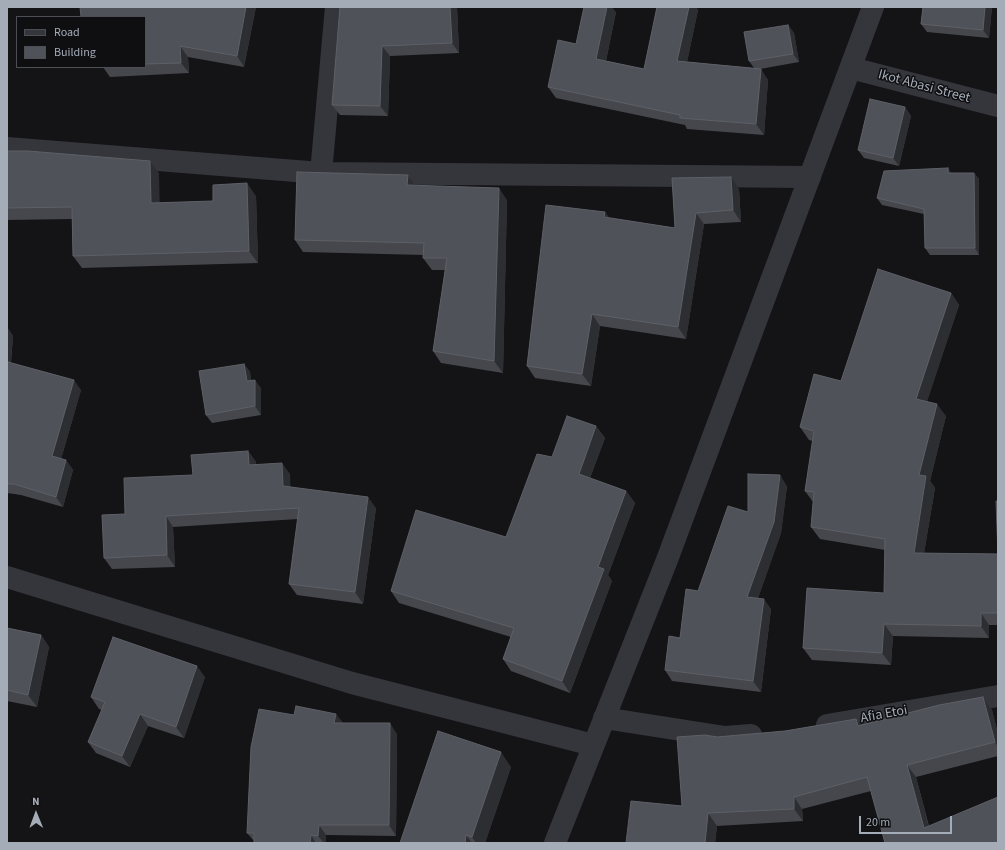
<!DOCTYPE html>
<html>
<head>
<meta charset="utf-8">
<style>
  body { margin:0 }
  #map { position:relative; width:1005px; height:850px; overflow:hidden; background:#141416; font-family:"Source Sans 3",sans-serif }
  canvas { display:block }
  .frame { position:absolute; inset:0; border:8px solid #a4acb8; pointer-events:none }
  .legend { position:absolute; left:16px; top:16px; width:130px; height:52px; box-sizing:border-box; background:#0f0f11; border:1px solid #4b4e54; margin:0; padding:5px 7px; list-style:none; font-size:12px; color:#a4acb8 }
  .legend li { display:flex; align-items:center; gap:8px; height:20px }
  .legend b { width:20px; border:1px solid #4b4e54 }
  .north { position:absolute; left:16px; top:794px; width:40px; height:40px; -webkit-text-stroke:3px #0f0f11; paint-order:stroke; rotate:359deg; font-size:11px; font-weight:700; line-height:16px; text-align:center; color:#a4acb8 }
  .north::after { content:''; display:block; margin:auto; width:14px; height:18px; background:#a4acb8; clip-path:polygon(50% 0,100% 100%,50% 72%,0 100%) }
  .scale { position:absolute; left:859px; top:816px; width:93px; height:18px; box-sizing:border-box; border:2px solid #a4acb8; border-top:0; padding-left:5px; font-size:12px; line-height:14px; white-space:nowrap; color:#a4acb8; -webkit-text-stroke:3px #0f0f11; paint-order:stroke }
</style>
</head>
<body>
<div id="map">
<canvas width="1005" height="850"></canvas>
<div class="frame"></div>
<ul class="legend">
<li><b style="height:5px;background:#35363c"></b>Road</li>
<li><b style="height:11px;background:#4f5258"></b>Building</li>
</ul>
<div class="north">N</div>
<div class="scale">20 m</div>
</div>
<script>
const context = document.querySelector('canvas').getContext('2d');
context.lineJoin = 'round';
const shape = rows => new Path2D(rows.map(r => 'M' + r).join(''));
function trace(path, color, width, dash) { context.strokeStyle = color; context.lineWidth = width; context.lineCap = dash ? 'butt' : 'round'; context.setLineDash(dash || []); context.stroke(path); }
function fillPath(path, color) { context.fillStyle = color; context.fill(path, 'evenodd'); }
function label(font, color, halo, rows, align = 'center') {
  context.font = font + ' "Source Sans 3",sans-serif'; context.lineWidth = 3; context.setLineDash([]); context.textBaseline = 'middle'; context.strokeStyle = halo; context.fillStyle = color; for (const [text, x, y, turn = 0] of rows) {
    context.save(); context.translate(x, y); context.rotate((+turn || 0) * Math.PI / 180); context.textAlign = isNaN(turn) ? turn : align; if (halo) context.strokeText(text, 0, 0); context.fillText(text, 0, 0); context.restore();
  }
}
const minor = shape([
  [851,68,998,106],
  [7,148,321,173,810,177],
  [321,173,336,7],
  [7,577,352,683,593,745],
  [604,718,725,737,751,735],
  [827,725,998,696]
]);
const tertiary = shape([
  [555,843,667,560,873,7]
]);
const wall = shape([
  [256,7,244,67,188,57,189,73,110,77,103,67,145,67,145,17],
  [340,7,457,7,459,53,390,56,388,116,340,115,332,105],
  [657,7,696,7,698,10,687,62,754,68,749,61,788,25,794,33,799,62,760,69,768,80,764,135,687,129,685,125,556,98,548,87,576,44,616,12,606,61,644,69],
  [923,7,992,7,989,38,927,32,921,24],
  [905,107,911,116,899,166,864,158,858,150],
  [7,151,159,173,159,203,213,201,256,196,258,263,82,268,73,256,72,219,7,220],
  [948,168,951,173,974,173,979,179,979,255,930,255,925,248,924,214,882,205,877,198],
  [672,178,739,189,741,222,704,224,686,339,600,326,591,386,535,378,527,366,605,212,609,218,675,228],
  [415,186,507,200,503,373,441,363,433,351,445,270,432,270,423,258,424,255,303,252,295,240],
  [951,293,959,305,927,401,946,416,930,481,935,488,924,553,998,554,998,501,998,625,989,625,989,638,893,636,891,665,812,660,803,648,884,593,885,550,820,539,811,527,813,502,805,491,813,441,809,440,800,427,841,381],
  [7,327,13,336,11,363,81,390,61,459,66,460,73,470,63,507,21,495,7,493],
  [244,364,250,372,251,381,261,388,261,415,212,423,206,415],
  [596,426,605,438,590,478,626,491,635,503,608,575,612,581,570,693,511,671,503,659,511,637,399,603,391,591,506,537,552,457],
  [248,451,256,462,256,465,290,474,290,487,376,508,363,604,297,595,289,584,298,519,173,527,175,567,112,569,104,558,125,514,193,475],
  [787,486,781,533,758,598,771,609,761,692,672,681,665,670,680,638,748,512],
  [7,628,41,635,49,647,37,707,7,701],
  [205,677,184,738,148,726,130,767,96,753,88,742,102,710,99,709,91,697],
  [983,697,992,710,998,734,998,756,916,777,929,826,998,843,885,843,871,791,802,809,803,821,717,826,715,843,626,843,682,806,717,737,785,731,856,719,860,725],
  [294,715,343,723,397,734,396,836,326,835,326,843,254,843,254,841,247,833],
  [511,767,485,843,400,843]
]);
const shadedWall = shape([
  [246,7,256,7,244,67,237,56],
  [450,7,457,7,459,53,452,43],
  [607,7,612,7,616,12,604,70,596,59],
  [689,7,696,7,698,10,685,72,677,61],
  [985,7,992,7,989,38,983,30],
  [788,25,794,33,799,62,793,54],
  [180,46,188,57,189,73,181,63],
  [382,46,390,56,388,116,380,106],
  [761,69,768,80,764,135,756,124],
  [905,107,911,116,899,166,893,158],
  [150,161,159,173,160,215,151,203],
  [948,168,952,175,948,173],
  [974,173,979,179,979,255,975,248],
  [408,175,416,187,407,185],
  [731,177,739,189,741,222,733,210],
  [247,183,256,196,258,263,249,251],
  [499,188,507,200,503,373,494,361],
  [605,212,613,224,604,217],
  [696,213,704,224,686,339,678,327],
  [951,293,959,305,924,411,916,399],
  [592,314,600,326,591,386,582,374],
  [7,327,13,336,10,371,7,366],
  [244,364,250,372,253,390,247,381],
  [74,380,81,390,59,466,52,456],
  [255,380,261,388,261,415,255,406],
  [937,404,946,416,930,481,935,488,922,565,914,553,919,475],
  [596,426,605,438,587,486,579,474],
  [248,451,256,462,257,476,249,465],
  [66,460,73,470,63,507,56,497],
  [282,463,290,474,291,497,283,486],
  [780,475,787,486,781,533,755,607,747,597],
  [626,491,635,503,608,575,612,581,570,693,562,681,598,567],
  [368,497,376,508,363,604,355,592],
  [166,516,173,527,175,567,167,555],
  [764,599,771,609,761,692,753,681],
  [981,613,989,625,989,638,981,626],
  [884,624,893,636,891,665,882,653],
  [41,635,49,647,37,707,28,695],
  [197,666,205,677,184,738,176,727],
  [983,697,992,710,998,734,998,747,995,742],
  [140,714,148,726,130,767,122,756],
  [336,714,344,724,334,723],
  [856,719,865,731,858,726],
  [390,723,397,734,396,836,389,825],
  [501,752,511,767,485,843,476,843,472,837],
  [907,765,916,777,932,840,924,828],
  [794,797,802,809,803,821,794,809],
  [708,813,717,826,715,843,705,843],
  [319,825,326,835,326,843,324,843,318,836],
  [311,835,316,843,310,843],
  [466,835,472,843,465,843]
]);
const building = shape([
  [80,7,246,7,237,56,180,46,181,63,145,64,145,17,81,17,80,7],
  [340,7,450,7,452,43,382,46,380,106,332,105,340,7],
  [584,7,607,7,596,59,644,69,657,7,689,7,677,61,761,69,756,124,680,118,680,115,548,87,558,40,576,44,584,7],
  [923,7,985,7,983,30,921,24,923,7],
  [788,25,793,54,749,61,744,32,788,25],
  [870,99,905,107,893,158,858,150,870,99],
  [7,151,28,151,150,161,151,203,213,201,213,185,247,183,249,251,73,256,72,207,7,208,7,151],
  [948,168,948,173,974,173,975,248,925,248,924,209,877,198,884,171,948,168],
  [297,172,408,175,407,185,499,188,494,361,433,351,447,258,423,258,424,243,295,240,297,172],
  [731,177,733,210,696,213,678,327,592,314,582,374,527,366,546,205,605,212,604,217,675,228,672,178,731,177],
  [878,269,951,293,916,399,937,404,919,475,926,476,914,553,998,554,996,501,998,501,998,613,981,613,981,626,884,624,882,653,803,648,807,588,884,593,885,539,811,527,814,492,805,491,814,431,800,427,814,374,841,381,878,269],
  [8,362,74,380,52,456,66,460,56,497,14,484,7,484,7,365,8,362],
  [244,364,247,381,255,380,255,406,206,415,199,371,244,364],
  [567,416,596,426,579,474,626,491,598,567,604,569,562,681,503,659,514,628,391,591,416,510,506,537,537,454,552,457,567,416],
  [248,451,249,465,282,463,283,486,368,497,355,592,289,584,299,508,166,516,167,555,104,558,102,515,125,514,124,478,193,475,191,455,248,451],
  [748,474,780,475,774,522,747,597,764,599,753,681,665,670,669,636,680,638,686,589,698,591,728,506,748,512,748,474],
  [7,628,41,635,28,695,7,690,7,628],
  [113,637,197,666,176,727,140,714,122,756,88,742,105,702,91,697,113,637],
  [983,697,995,742,907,765,924,828,998,797,998,843,885,843,867,777,794,797,794,809,708,813,705,843,626,843,631,801,682,806,677,737,705,735,717,737,785,731,856,719,858,726,939,705,983,697],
  [296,706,336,714,334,723,390,723,389,825,319,825,318,836,311,835,310,843,254,843,254,833,247,833,251,747,259,709,294,715,296,706],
  [438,731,501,752,472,837,466,835,465,843,400,843,438,731]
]);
const streetNames = [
  ["Ikot Abasi Street",924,87,15],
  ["Afia Etoi",884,715,-10]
];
trace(minor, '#35363c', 22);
trace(tertiary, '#35363c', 22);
fillPath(wall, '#45474c');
fillPath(shadedWall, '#2d2e32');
fillPath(building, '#4f5258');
trace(building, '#5d6067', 1);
label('14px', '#a4acb8', '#0f0f11', streetNames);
</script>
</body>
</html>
